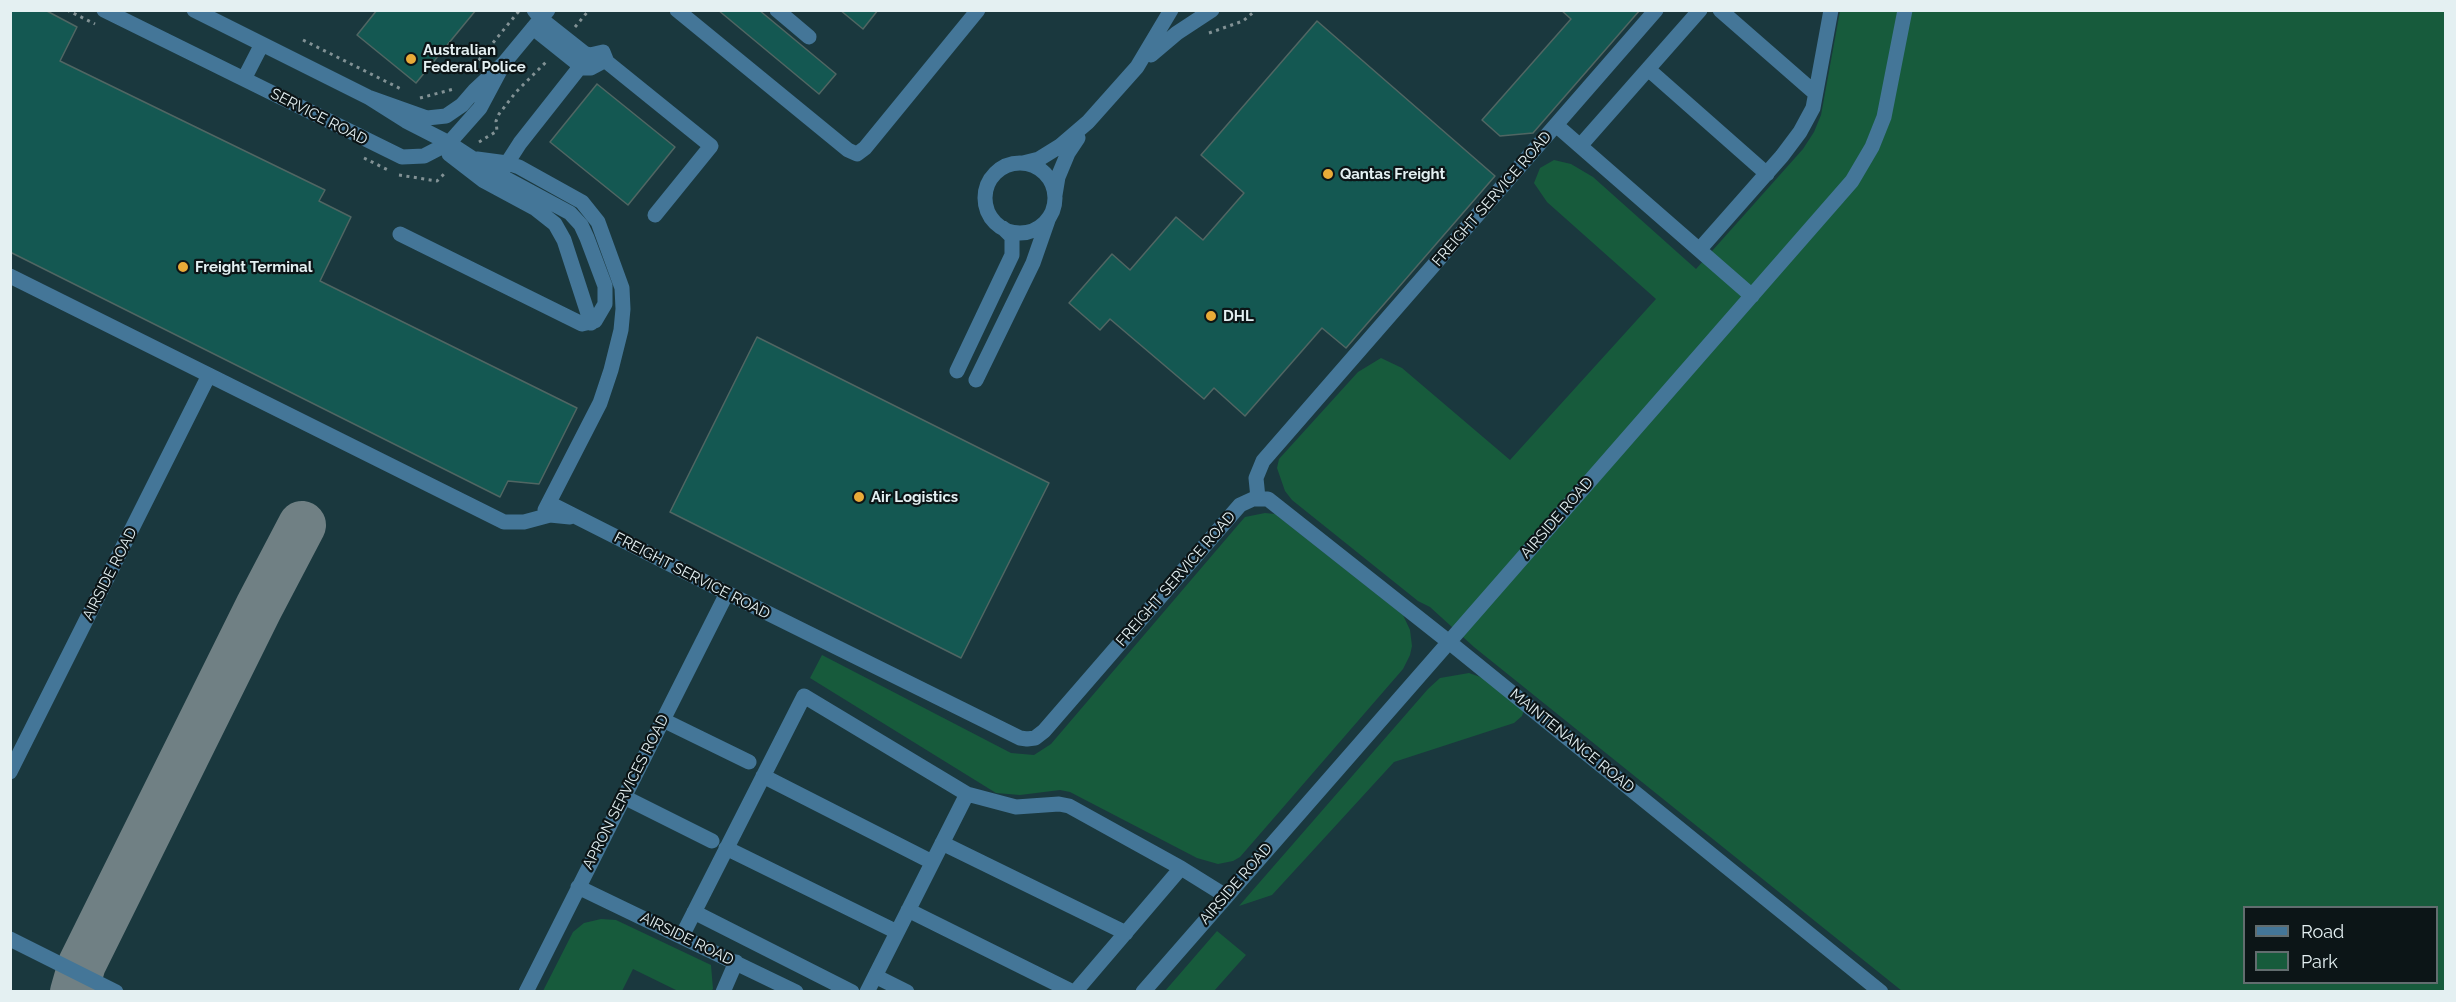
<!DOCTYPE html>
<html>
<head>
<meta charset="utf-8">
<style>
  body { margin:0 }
  #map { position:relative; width:2456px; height:1002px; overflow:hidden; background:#1a2e32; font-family:Raleway,sans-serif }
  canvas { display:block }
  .frame { position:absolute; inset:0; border:12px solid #e4f0f2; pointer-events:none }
  .legend { position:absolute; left:2243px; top:906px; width:195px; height:78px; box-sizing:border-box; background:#0c1517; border:2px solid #626d6f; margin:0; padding:8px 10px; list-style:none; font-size:18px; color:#e4f0f2 }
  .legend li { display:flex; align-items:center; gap:12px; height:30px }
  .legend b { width:30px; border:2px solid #626d6f }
</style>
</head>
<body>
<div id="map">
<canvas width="2456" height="1002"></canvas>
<div class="frame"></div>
<ul class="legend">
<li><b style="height:8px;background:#447698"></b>Road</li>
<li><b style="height:16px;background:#175b3c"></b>Park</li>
</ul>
</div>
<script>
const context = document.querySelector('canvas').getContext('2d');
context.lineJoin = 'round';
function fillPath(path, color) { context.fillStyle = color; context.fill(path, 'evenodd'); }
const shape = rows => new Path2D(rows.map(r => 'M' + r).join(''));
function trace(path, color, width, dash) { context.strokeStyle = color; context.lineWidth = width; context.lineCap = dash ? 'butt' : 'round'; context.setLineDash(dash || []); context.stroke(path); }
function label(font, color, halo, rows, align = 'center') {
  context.font = font + ' Raleway,sans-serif'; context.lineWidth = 4.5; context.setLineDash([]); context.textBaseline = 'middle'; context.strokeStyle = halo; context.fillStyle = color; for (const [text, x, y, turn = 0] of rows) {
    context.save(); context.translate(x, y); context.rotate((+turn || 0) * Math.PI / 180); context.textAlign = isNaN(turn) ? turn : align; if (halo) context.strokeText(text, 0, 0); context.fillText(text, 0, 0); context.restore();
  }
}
const built = shape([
  [10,11,2445,11,2445,991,11,991],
  [2244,908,2436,908,2436,982,2244,982]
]);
const green = shape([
  [1840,11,2445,11,2445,991,1902,991,1474,647,1430,607,1418,601,1292,500,1285,491,1277,468,1279,459,1358,372,1381,358,1402,368,1510,460,1656,299,1547,202,1534,183,1540,168,1554,160,1571,164,1593,177,1696,269,1803,149,1814,132,1821,115],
  [2244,908,2436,908,2436,982,2244,982],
  [1265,513,1275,514,1403,615,1410,630,1412,646,1410,655,1403,669,1240,857,1233,861,1218,864,1197,858,1070,792,1060,790,1020,795,996,793,810,678,822,655,1011,753,1034,755,1051,744,1238,525,1245,517],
  [1469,673,1486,679,1524,710,1522,716,1514,723,1394,762,1272,895,1239,906,1428,689,1440,678],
  [601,919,616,920,711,965,713,989,711,991,678,991,633,969,622,991,543,991,573,932,584,923],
  [1217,931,1246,955,1214,991,1165,991]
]);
const taxiway = shape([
  [74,992,82,964,259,607,302,525]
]);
const building = shape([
  [10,10,45,10,77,27,60,61,325,190,319,201,351,217,320,281,577,408,539,484,508,481,500,497,10,252,10,10],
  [377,10,476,10,416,83,357,35,377,10],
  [718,10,759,10,836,74,819,94,718,10],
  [840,10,878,10,863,29,840,10],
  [1561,10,1640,10,1533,133,1500,136,1482,120,1571,19,1561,10],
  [1317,21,1495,176,1346,348,1322,328,1245,416,1214,388,1204,399,1110,319,1100,330,1069,303,1112,254,1130,270,1176,217,1203,240,1244,193,1201,155,1317,21],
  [597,84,675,147,628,205,550,142,597,84],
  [757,337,1049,483,961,658,670,512,757,337]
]);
const path = shape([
  [67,10,95,24],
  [575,27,589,10],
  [1209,33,1243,21,1256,10],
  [303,40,403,90],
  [474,66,519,11],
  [420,98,454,89],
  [479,142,497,131,496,121,499,114,516,92,548,60],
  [364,158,390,171],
  [399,175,437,181,445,173]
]);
const minor = shape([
  [104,10,402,157,424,156,449,143,480,108,504,63],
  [194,10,368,97,427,118,446,116,462,105,475,90,504,63,548,10],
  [534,10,541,19,584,53,590,55,603,52,607,62,711,146,655,215],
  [677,10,848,150,857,154,865,148,978,10],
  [777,10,809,37],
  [1720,10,1815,93],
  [533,28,583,68,591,68,606,60],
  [1151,55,1177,33,1212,10],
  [1648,69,1767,174],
  [244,79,262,44],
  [368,97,406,121,449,143,492,171,570,213,581,225,587,238,605,286,605,304,595,321,582,324,400,234],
  [1556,125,1752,296],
  [1580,146,1700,10],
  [449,154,484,181,536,209,555,224,564,240,591,323],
  [477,159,507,163,519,167,582,202,598,222,622,288,623,309,621,330,611,370,600,403,545,510],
  [1023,163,1039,159,1060,146,1088,122,1137,67,1171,10],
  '985 198a35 35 0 1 1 70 0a35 35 0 1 1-70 0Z',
  [502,171,520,143,580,67],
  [1055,195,1058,177,1068,153,1078,138],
  [1699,250,1782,156,1800,132,1813,108,1831,10],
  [10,276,504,522,524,522,550,515,570,517],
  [957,371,1012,255,1012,237,1003,228],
  [976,380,1033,263,1048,220],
  [1258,498,1256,478,1263,461,1656,10],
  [549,503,727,593,1020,738,1027,739,1035,738,1044,731,1240,505,1253,499,1268,499,1449,642,1881,992],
  [663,720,749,762],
  [10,772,209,375],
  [763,776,932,862],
  [967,794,1016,807,1059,804,1069,806,1181,868,1226,896],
  [624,797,712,841],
  [942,843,1126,933],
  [726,848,897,932],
  [578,887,796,992],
  [908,910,1073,992],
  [694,912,852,992],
  [682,936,804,696,967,794,867,992],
  [10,939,116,992],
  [875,976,907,992],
  [526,992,727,593],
  [723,992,736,962],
  [1075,992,1181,868],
  [1143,992,1852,181,1872,147,1884,117,1905,10]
]);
const markers = [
  [411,59,6,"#e9ab38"],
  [1328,174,6,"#e9ab38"],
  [183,267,6,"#e9ab38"],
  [1211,316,6,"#e9ab38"],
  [859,497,6,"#e9ab38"]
];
const poiNames = [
  ["Australian",423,50],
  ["Federal Police",423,67],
  ["Qantas Freight",1340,174],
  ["Freight Terminal",195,267],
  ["DHL",1223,316],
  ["Air Logistics",871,497]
];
const streetNames = [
  ["SERVICE ROAD",319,117,27],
  ["FREIGHT SERVICE ROAD",1492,199,-49],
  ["AIRSIDE ROAD",1557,518,-49],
  ["AIRSIDE ROAD",110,574,-63],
  ["FREIGHT SERVICE ROAD",692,576,27],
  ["FREIGHT SERVICE ROAD",1176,579,-49],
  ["MAINTENANCE ROAD",1572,741,39],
  ["APRON SERVICES ROAD",626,792,-63],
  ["AIRSIDE ROAD",1236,884,-49],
  ["AIRSIDE ROAD",687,939,26]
];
fillPath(built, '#1a383e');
fillPath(green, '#175b3c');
trace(taxiway, '#708084', 48);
fillPath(building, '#145852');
trace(building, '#506663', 1.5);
trace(path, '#829295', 3, [3, 4.5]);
trace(minor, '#447698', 15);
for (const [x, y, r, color] of markers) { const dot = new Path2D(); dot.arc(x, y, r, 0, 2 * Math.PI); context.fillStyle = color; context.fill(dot); trace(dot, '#0c1517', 2); }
label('bold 15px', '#e4f0f2', '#0c1517', poiNames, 'left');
label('15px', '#e4f0f2', '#0c1517', streetNames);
</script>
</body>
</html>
